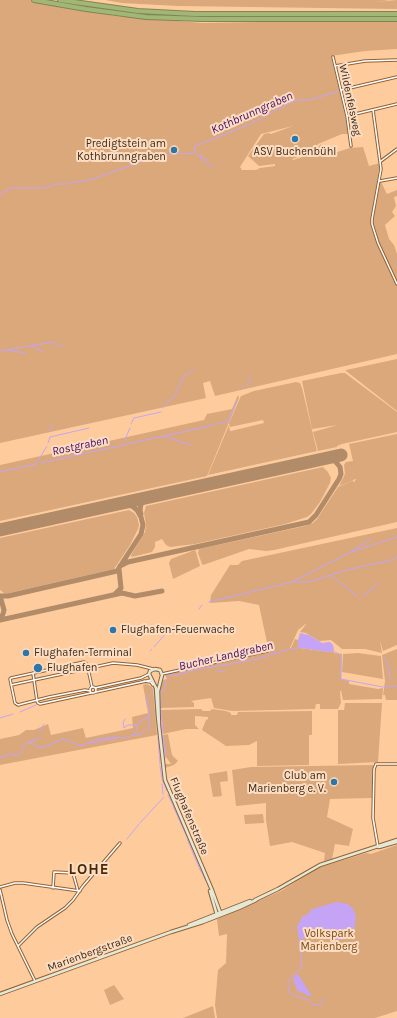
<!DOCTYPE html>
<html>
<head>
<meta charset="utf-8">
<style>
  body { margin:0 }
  canvas { display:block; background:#fecb9d }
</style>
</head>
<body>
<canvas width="397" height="1018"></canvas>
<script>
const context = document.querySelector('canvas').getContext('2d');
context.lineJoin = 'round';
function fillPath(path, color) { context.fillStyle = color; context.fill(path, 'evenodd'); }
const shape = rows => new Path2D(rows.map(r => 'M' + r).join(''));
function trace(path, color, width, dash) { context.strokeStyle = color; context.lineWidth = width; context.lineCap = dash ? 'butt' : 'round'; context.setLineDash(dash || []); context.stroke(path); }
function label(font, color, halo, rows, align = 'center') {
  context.font = font + ' Karla,sans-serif'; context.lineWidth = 4; context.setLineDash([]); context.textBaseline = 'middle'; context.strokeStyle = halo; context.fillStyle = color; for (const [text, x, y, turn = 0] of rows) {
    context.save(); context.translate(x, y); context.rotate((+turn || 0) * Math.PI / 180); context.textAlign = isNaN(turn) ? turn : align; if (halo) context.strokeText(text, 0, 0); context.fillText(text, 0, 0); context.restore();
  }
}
const green = shape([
  [0,0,29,0,115,16,203,23,259,22,397,22,397,49,365,51,331,56,345,115,348,134,342,134,318,144,310,153,292,159,293,160,312,154,321,144,325,156,350,148,363,147,369,166,380,163,377,182,381,182,387,194,397,190,397,196,394,197,396,206,392,212,395,216,385,225,389,239,394,245,397,254,397,354,215,396,210,381,203,383,206,398,0,443],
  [293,126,271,134,269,133,264,134,248,156,259,166,275,164,275,166,260,168,256,170,242,170,240,167,261,134],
  [105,0,390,0,376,2,397,0,397,9,178,6,122,3],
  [397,359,397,411,346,371,346,370],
  [341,373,345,373,397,412,397,432,342,444,337,446,337,447,318,451,313,432,338,425,312,429,302,381],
  [296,382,300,383,302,388,317,451,208,475,229,425,230,431,231,431,264,423,263,420,230,427,229,423,241,396,254,391],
  [238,395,239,398,207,476,0,521,0,465,204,420,207,414,232,409],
  [397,434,397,522,274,550,266,551,249,549,203,565,202,564,198,553,199,549,305,526,313,523,317,519,338,487,352,481,355,482,355,480,357,480,354,479,354,480,339,486,345,474,344,465,346,462,353,461,349,444],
  [323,467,328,472,331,478,330,483,320,502,311,514,307,517,285,524,195,544,170,547,166,545,162,539,155,542,155,547,152,552,132,557,131,555,145,532,146,525,144,513,146,506],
  [129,510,134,513,137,517,139,525,138,529,130,545,114,569,5,594,0,590,0,538],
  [397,528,397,645,383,651,380,640,382,653,365,649,342,649,331,640,319,641,306,633,300,632,307,623,298,630,290,648,291,648,295,639,298,640,298,645,300,648,329,652,333,651,334,653,342,654,341,679,349,681,349,684,378,689,383,688,382,699,343,700,341,690,340,692,341,703,338,709,320,709,320,704,316,704,315,709,232,711,214,708,211,698,191,701,194,703,194,707,160,708,160,689,163,680,167,679,165,675,269,652,259,605,239,601,210,603,211,595,230,565,238,565,242,561],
  [195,550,196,552,200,566,173,579,169,563,171,559],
  [397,649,397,700,386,700,385,695,383,695,385,681,382,655],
  [358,653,381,656,383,679,342,672,343,654],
  [146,684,151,686,153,689,157,735,0,765,0,739,19,735,26,730,34,730,48,724,51,735,83,728,86,738,133,728,132,717,148,713,143,685],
  [345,703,382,703,378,762,338,764,338,710,344,710],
  [201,709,203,711,210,711,212,709,226,711,231,713,231,715,237,715,238,712,312,711,312,735,309,735,309,765,257,766,257,741,249,745,226,746,202,730,206,720,208,719,208,717,195,716,195,725,199,729,186,729,163,734,161,710],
  [168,734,172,755,178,761,174,765,165,768,165,764,171,764,166,757,165,758,163,735],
  [373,765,372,798,330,799,327,817,353,829,349,846,335,844,332,859,324,861,325,853,292,842,270,846,266,820,266,803,236,806,232,770,251,767],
  [227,771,228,781,220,782,222,796,213,797,209,774],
  [263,814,264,823,245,824,244,815],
  [397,845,397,1011,375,1018,217,1018,215,1005,218,970,226,963,227,934,219,936,217,919,281,891,318,868,366,853,371,854],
  [114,985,124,999,110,1005,104,990],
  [213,1006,215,1018,183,1018]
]);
const water = shape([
  [300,633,309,635,322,643,330,642,333,645,334,650,333,651,329,652,300,648,298,645,298,640],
  [337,902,348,904,353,909,356,916,354,930,350,936,345,939,338,940,315,936,299,940,297,927,302,917,308,914,312,909],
  [298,974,311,995,311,997,297,990,293,979,296,975]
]);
const stream = shape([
  [195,153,195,146,246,126,296,100,310,100,339,91],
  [196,153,207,160],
  [177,154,194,153],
  [200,156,201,159,214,167],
  [69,183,90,180,146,160,171,155],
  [0,194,11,188,43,188,57,184,67,184],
  [32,346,44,352],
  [7,350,26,353],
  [0,351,53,342,62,347],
  [246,386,252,377],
  [241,389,243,387],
  [163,408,168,401,175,396,183,377,194,369],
  [131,424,134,418,161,412],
  [217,424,228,421,237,401],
  [51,430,52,425],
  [163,436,191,445],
  [124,442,130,428],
  [48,443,50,437,89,428],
  [41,463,214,425],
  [0,472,36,464,47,446],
  [351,552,397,537],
  [331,575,358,597],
  [294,582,309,582,347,570,392,560,397,557],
  [363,596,379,583],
  [209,602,292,582,349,553,371,539],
  [199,609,202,605],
  [169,630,175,626],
  [268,642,272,645,275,653],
  [154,647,167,632],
  [291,649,300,648],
  [150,651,152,649],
  [333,651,341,655,341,679,383,687],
  [384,657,389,668,390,679],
  [218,671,225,672],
  [167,677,170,675,178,675,194,670,258,659,289,649],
  [153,686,154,689],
  [384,687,397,686],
  [154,690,156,714],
  [162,691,164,690,166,680],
  [161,708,160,694,162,691],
  [161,710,163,733],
  [20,712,36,705],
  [156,715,156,719],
  [0,718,13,714],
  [125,719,123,723,124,728,128,725,136,725],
  [157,722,158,735],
  [161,725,161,730],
  [161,731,161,734],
  [39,732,44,724],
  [135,735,141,734,149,728,148,718],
  [162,735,163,747],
  [163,735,166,757],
  [158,737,160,764],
  [104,740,114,739,116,738],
  [31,743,32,740,36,740,38,737],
  [89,743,104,741],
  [0,756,3,757,10,753,13,755,19,755,21,753,25,744,27,743,32,743,39,748,44,747,63,739,78,745,83,745,95,740,113,737,123,738,134,735,135,732,137,731,136,729,137,725,142,720,148,718,149,715,147,697,150,694],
  [160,766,162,779,167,791],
  [162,784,163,794],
  [168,795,173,805],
  [173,806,187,837],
  [140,823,164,797],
  [127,839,139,824],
  [187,839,201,872],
  [202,873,206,881],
  [299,940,301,955],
  [301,956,301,968,289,980,288,984,289,992,292,995,307,999,314,1005,321,1004,323,1001,322,998]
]);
const taxiway = shape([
  [141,514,140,510,141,504,147,499,152,497],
  [120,566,128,562,309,522,316,515,339,479,341,474,340,467,335,461,327,459,320,460],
  [115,594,121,588,119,569],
  [0,596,8,596,117,571,141,534,143,525,141,517,137,510,132,506,119,504],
  [0,596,4,610,3,614,0,619],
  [0,620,122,593,135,596,162,591]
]);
const runway = shape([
  [0,530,341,455]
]);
const street = shape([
  [333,57,347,116,351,146],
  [335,66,365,61,397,60],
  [341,90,397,77],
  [373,110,381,169,372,219,372,224,378,243,397,284],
  [347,116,397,104],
  [381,161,397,149],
  [380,181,397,178],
  [33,673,37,701],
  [162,674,267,651],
  [144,681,151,682,153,685],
  [11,685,113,663,137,665,153,669],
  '90 690a3 3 0 1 1 6 0a3 3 0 1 1-6 0Z',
  [95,688,141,678,149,674],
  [90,691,85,690,49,697,18,705,15,703,10,679,11,678,84,662,87,664,92,687],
  [96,692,151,680],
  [37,701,38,703,40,704,91,693],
  [378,847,373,818,374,769,376,764,397,764],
  [0,887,15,883,23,883,80,891],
  [53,888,54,872,73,873,78,891],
  [0,890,7,920,12,934,35,981],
  [18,946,37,927,65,908,73,900,83,886,120,843]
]);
const secondary = shape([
  [159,727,158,691,162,675,160,670,155,669,150,671,149,674,156,688,158,717,165,780,212,890,221,915],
  [379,847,397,842],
  [210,891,217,915],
  [255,900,278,889,320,865,397,840],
  [189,925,250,901],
  [0,994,171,932,203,922,239,908,256,900]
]);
const highway = shape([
  [34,0,86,9,146,17,203,19,397,19],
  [60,0,138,11,195,14,397,14]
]);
const markers = [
  [295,139,4,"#2d76aa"],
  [174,150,4,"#2d76aa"],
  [113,630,4,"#2d76aa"],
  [26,653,4,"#2d76aa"],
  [38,668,5,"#2d76aa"],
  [334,782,4,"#2d76aa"]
];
const streetNames = [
  ["Wildenfelsweg",350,100,78],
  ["Flughafenstraße",189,816,67],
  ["Marienbergstraße",90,953,-20]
];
const poiNames = [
  ["Predigtstein am",166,144,"right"],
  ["Kothbrunngraben",166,157,"right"],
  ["ASV Buchenbühl",295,152,"center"],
  ["Flughafen-Feuerwache",121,630],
  ["Flughafen-Terminal",34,653],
  ["Flughafen",47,668],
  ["Club am",326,776,"right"],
  ["Marienberg e. V.",326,789,"right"]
];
const parkNames = [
  ["Volkspark",329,934],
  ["Marienberg",329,947]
];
const waterNames = [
  ["Kothbrunngraben",252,113,-24],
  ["Rostgraben",80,446,-12],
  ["Bucher Landgraben",226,656,-13]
];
const districtNames = [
  ["LOHE",89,870]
];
fillPath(green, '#daa87b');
fillPath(water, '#c6a4f5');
trace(stream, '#c6a4f5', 1);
trace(taxiway, '#b28b68', 5);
trace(runway, '#b28b68', 13);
trace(street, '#906236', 3.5);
trace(secondary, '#906236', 4.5);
trace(highway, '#7f8654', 6);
trace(street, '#fff', 1.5);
trace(secondary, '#e3e9d6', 2.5);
trace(highway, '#a2b775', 4);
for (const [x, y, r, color] of markers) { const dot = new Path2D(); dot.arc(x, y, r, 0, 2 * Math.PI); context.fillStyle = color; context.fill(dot); trace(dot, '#fcddc1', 1.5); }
label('11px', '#3d2a17', '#fcddc1', streetNames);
label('11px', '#3d2a17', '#fcddc1', poiNames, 'left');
label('11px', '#774918', '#fcddc1', parkNames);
label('italic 12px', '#400b6a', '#fcddc1', waterNames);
context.letterSpacing = '1px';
label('bold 15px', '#4a2a06', '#fcddc1', districtNames);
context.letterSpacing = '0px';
</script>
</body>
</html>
